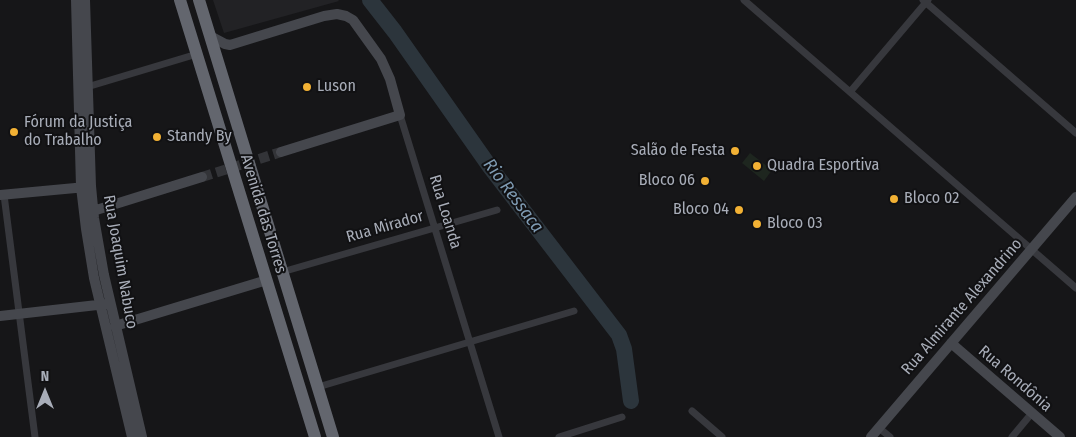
<!DOCTYPE html>
<html>
<head>
<meta charset="utf-8">
<style>
  body { margin:0 }
  #map { position:relative; width:1076px; height:437px; overflow:hidden; background:#161618; font-family:"Fira Sans Condensed",sans-serif }
  canvas { display:block }
  .north { position:absolute; left:20px; top:367px; width:50px; height:50px; -webkit-text-stroke:4px #111113; paint-order:stroke; rotate:0deg; font-size:14px; font-weight:700; line-height:20px; text-align:center; color:#a8adb8 }
  .north::after { content:''; display:block; margin:auto; width:18px; height:22px; background:#a8adb8; clip-path:polygon(50% 0,100% 100%,50% 72%,0 100%) }
</style>
</head>
<body>
<div id="map">
<canvas width="1076" height="437"></canvas>
<div class="north">N</div>
</div>
<script>
const context = document.querySelector('canvas').getContext('2d');
context.lineJoin = 'round';
function fillPath(path, color) { context.fillStyle = color; context.fill(path, 'evenodd'); }
const shape = rows => new Path2D(rows.map(r => 'M' + r).join(''));
function trace(path, color, width, dash) { context.strokeStyle = color; context.lineWidth = width; context.lineCap = dash ? 'butt' : 'round'; context.setLineDash(dash || []); context.stroke(path); }
function label(font, color, halo, rows, align = 'center') {
  context.font = font + ' "Fira Sans Condensed",sans-serif'; context.lineWidth = 4; context.setLineDash([]); context.textBaseline = 'middle'; context.strokeStyle = halo; context.fillStyle = color; for (const [text, x, y, turn = 0] of rows) {
    context.save(); context.translate(x, y); context.rotate((+turn || 0) * Math.PI / 180); context.textAlign = isNaN(turn) ? turn : align; if (halo) context.strokeText(text, 0, 0); context.fillText(text, 0, 0); context.restore();
  }
}
const built = shape([
  [213,0,338,0,339,1,224,33]
]);
const green = shape([
  [750,153,772,170,764,181,742,163]
]);
const river = shape([
  [370,0,395,32,490,167,619,335,624,349,631,401]
]);
const secondaryTunnel = shape([
  [202,177,281,152]
]);
const street = shape([
  [744,0,1076,288],
  [923,0,1076,133],
  [87,87,197,54],
  [850,92,928,0],
  [400,115,499,437],
  [4,195,35,437],
  [282,272,497,210],
  [318,387,574,311],
  [692,411,722,437],
  [879,428,890,437],
  [559,437,622,417],
  [1012,437,1032,413]
]);
const secondary = shape([
  [76,0,81,187,86,229,94,278,132,437],
  [85,0,91,186,94,218,104,275,142,437],
  [210,36,225,44,230,45,324,16,337,14,346,16,353,20,381,59,390,79,400,115,281,152],
  [0,195,86,187],
  [93,211,202,177],
  [0,316,106,304],
  [115,326,267,280],
  [951,343,1060,437],
  [871,437,1076,197]
]);
const highway = shape([
  [180,0,315,437],
  [199,0,333,437]
]);
const markers = [
  [307,87,5,"#f2b134"],
  [14,132,5,"#f2b134"],
  [157,137,5,"#f2b134"],
  [735,151,5,"#f2b134"],
  [757,166,5,"#f2b134"],
  [705,181,5,"#f2b134"],
  [894,199,5,"#f2b134"],
  [739,210,5,"#f2b134"],
  [757,224,5,"#f2b134"]
];
const poiNames = [
  ["Luson",317,87],
  ["Fórum da Justiça",24,123],
  ["do Trabalho",24,141],
  ["Standy By",167,137],
  ["Salão de Festa",725,151,"right"],
  ["Quadra Esportiva",767,166],
  ["Bloco 06",695,181,"right"],
  ["Bloco 02",904,199],
  ["Bloco 04",729,210,"right"],
  ["Bloco 03",767,224]
];
const streetNames = [
  ["Rua Loanda",445,212,73],
  ["Avenida das Torres",263,214,73],
  ["Rua Mirador",385,227,-16],
  ["Rua Joaquim Nabuco",120,262,80],
  ["Rua Almirante Alexandrino",962,307,-49],
  ["Rua Rondônia",1015,379,41]
];
const waterNames = [
  ["Rio Ressaca",513,196,53]
];
fillPath(built, '#222225');
fillPath(green, '#1e261f');
trace(river, '#2c353c', 16);
trace(secondaryTunnel, '#333438', 10, [10, 5]);
trace(street, '#37383d', 7);
trace(secondary, '#45474d', 10);
trace(highway, '#63666e', 12);
for (const [x, y, r, color] of markers) { const dot = new Path2D(); dot.arc(x, y, r, 0, 2 * Math.PI); context.fillStyle = color; context.fill(dot); trace(dot, '#111113', 2); }
label('16px', '#a8adb8', '#111113', poiNames, 'left');
label('16px', '#a8adb8', '#111113', streetNames);
label('italic 18px', '#7f9bb3', '#111113', waterNames);
</script>
</body>
</html>
